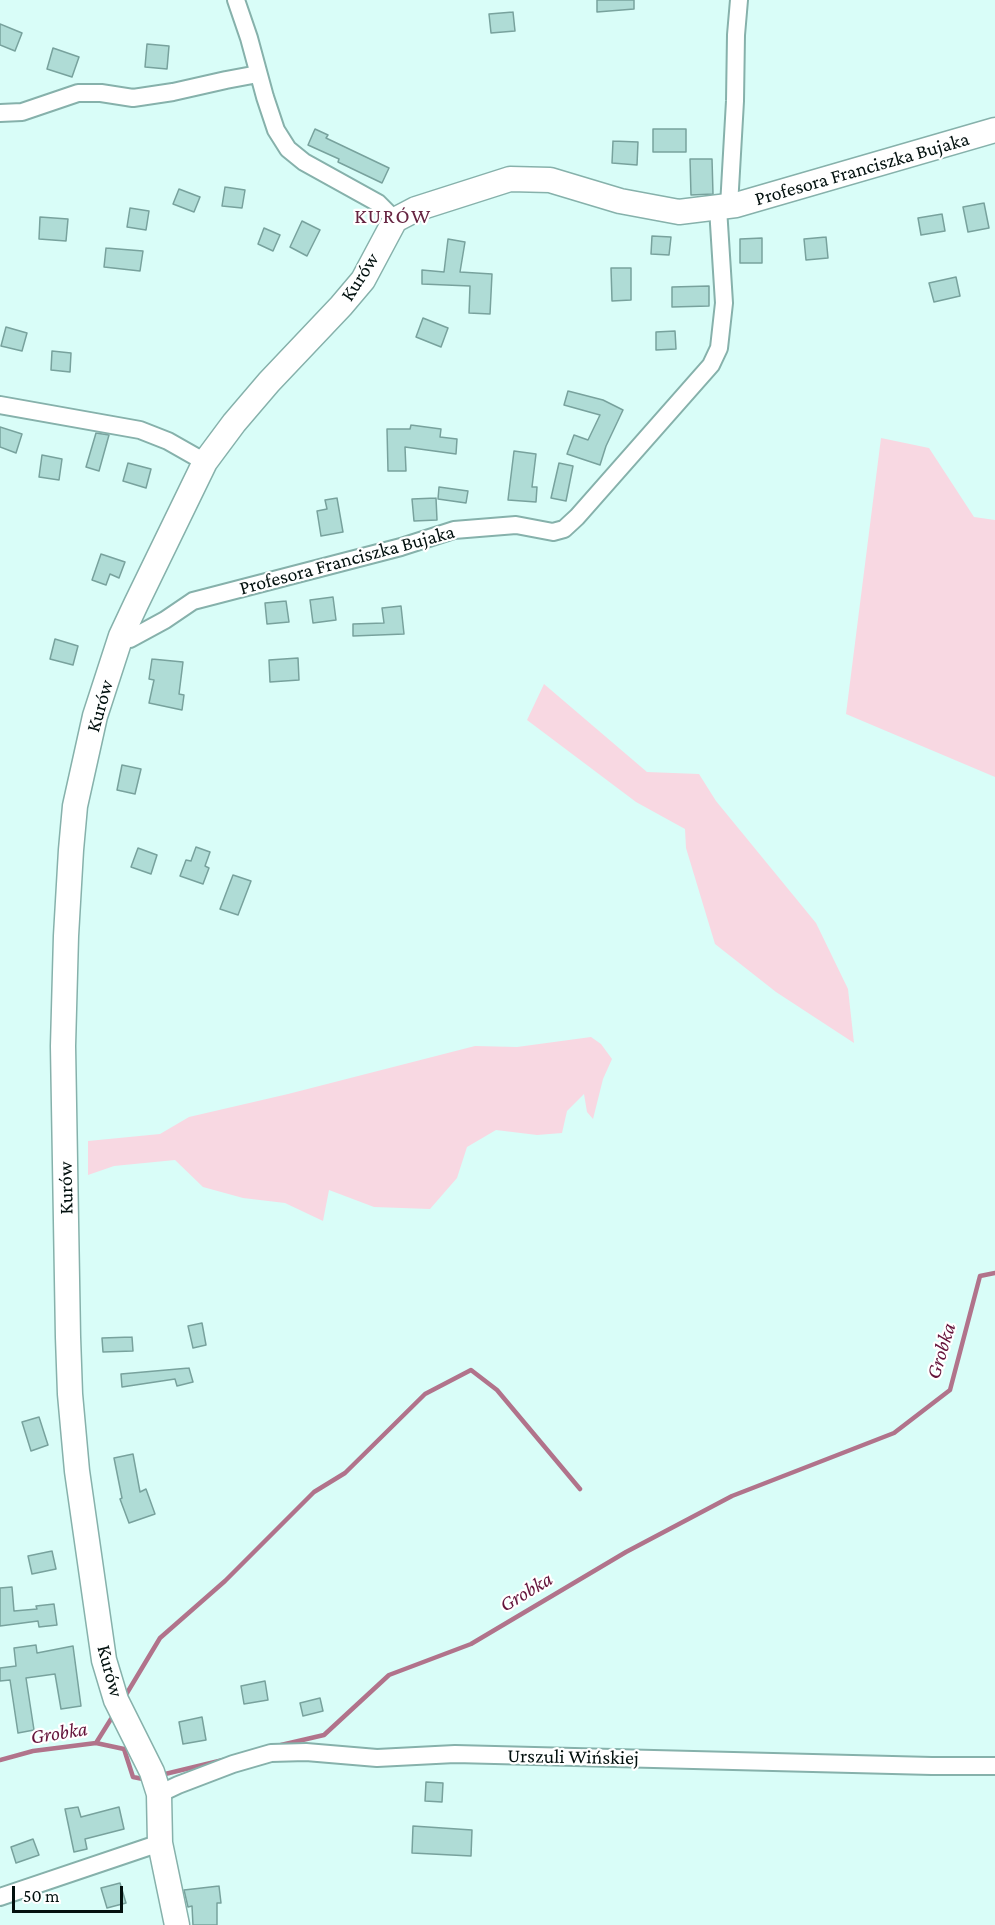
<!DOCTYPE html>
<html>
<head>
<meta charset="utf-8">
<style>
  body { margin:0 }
  #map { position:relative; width:995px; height:1925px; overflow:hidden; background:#d9fdf8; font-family:"Crimson Pro",serif }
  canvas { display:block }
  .scale { position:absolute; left:12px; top:1886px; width:111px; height:27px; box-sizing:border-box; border:3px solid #02100e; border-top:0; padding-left:8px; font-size:18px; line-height:21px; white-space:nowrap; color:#02100e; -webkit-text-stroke:4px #fff; paint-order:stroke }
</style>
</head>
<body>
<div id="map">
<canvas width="995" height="1925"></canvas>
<div class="scale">50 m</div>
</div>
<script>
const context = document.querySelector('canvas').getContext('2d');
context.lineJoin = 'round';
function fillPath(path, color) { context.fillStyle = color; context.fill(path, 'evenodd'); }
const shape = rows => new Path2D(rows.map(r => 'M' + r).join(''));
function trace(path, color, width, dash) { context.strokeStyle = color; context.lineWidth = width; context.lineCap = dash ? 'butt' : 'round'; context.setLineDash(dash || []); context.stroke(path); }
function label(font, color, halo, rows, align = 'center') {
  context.font = font + ' "Crimson Pro",serif'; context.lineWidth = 4.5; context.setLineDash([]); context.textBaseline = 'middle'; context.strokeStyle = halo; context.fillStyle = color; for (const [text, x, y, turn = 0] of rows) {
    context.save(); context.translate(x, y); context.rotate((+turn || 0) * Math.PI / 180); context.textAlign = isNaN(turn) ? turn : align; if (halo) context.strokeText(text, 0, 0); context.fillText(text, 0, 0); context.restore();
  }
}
const green = shape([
  [881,438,929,448,974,517,995,520,995,777,846,714],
  [544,684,647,772,699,774,716,801,816,923,848,989,854,1043,776,992,715,944,686,848,685,829,636,802,527,720],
  [591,1037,601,1044,612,1059,603,1079,593,1119,587,1112,584,1094,567,1111,562,1133,537,1135,496,1130,467,1147,457,1178,430,1209,374,1207,329,1190,323,1221,285,1203,243,1198,203,1187,175,1160,114,1166,88,1175,88,1141,160,1134,189,1117,288,1094,475,1046,517,1047]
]);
const stream = shape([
  [127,1693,160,1638,225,1581,314,1492,345,1473,425,1394,471,1370,497,1390,580,1489],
  [96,1743,111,1719],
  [281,1745,324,1735,389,1675,471,1644,626,1552,732,1496,894,1433,950,1390,980,1276,995,1273],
  [0,1760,33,1751,96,1743,124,1749,133,1777,143,1779,147,1778],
  [161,1775,223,1760]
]);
const building = shape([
  [597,0,634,0,634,9,597,12,597,0],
  [513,12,515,31,491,33,489,14,513,12],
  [0,24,22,33,15,51,0,45,0,24],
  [147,44,169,46,167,69,145,67,147,44],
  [53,48,79,57,72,77,47,69,53,48],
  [315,129,328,135,326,138,389,168,382,183,338,162,339,159,308,145,315,129],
  [653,129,686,129,686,152,653,152,653,129],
  [613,141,638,142,637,165,612,163,613,141],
  [690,159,712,159,713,194,691,195,690,159],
  [225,187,245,190,242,208,222,206,225,187],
  [179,189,200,197,194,212,173,204,179,189],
  [984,203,989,228,968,232,963,207,984,203],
  [130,208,149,211,146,230,127,227,130,208],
  [942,214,945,231,921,235,918,218,942,214],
  [40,217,68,219,66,241,39,239,40,217],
  [302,221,320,230,307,256,290,247,302,221],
  [264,228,280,235,273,251,258,244,264,228],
  [652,236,671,237,669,255,651,254,652,236],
  [826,237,828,258,806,260,804,239,826,237],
  [762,238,762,263,740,263,740,239,762,238],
  [448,239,465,242,460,272,492,274,490,314,469,313,470,286,422,284,422,270,444,272,448,239],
  [106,248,143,251,140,271,104,267,106,248],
  [611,268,631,268,631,300,612,301,611,268],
  [956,277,960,296,934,302,929,283,956,277],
  [709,286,709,306,672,307,672,287,709,286],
  [423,318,448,328,441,347,416,337,423,318],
  [6,327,27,333,22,351,1,346,6,327],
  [675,331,676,349,656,350,656,332,675,331],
  [52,351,71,353,70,372,51,370,52,351],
  [568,391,603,400,623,410,606,446,600,465,567,454,574,435,588,440,600,415,564,405,568,391],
  [411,425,441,429,440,437,457,439,456,454,405,447,406,471,388,471,387,429,410,429,411,425],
  [0,427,22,434,16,453,0,447,0,427],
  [96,433,109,435,99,471,86,467,96,433],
  [514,451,536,454,532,487,537,487,536,502,508,500,514,451],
  [42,455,62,459,59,480,39,477,42,455],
  [128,463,151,469,146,488,123,481,128,463],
  [559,463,573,466,566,501,551,498,559,463],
  [439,487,468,491,466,503,438,499,439,487],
  [337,498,343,532,321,536,317,511,327,509,325,500,337,498],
  [436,498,437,520,414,521,412,499,436,498],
  [101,554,125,562,119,578,110,574,106,585,92,580,101,554],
  [333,597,336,620,313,623,310,600,333,597],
  [286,601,289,622,267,624,265,603,286,601],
  [401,606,404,634,353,636,353,624,384,623,382,608,401,606],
  [55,639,78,646,73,665,50,659,55,639],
  [298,658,299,680,270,682,269,660,298,658],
  [152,659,183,662,179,694,184,695,182,710,149,703,154,680,149,679,152,659],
  [122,765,141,769,135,794,117,790,122,765],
  [196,847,210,852,205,866,209,868,203,884,180,876,186,860,191,861,196,847],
  [138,848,157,855,151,874,131,867,138,848],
  [233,875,251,881,238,915,220,909,233,875],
  [202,1323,206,1345,193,1348,188,1326,202,1323],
  [132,1337,133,1351,103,1352,102,1338,132,1337],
  [189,1368,193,1382,177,1386,175,1379,122,1387,121,1374,189,1368],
  [39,1417,48,1445,31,1451,22,1422,39,1417],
  [133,1454,140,1492,146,1489,155,1514,129,1523,120,1499,122,1498,114,1458,133,1454],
  [52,1551,56,1569,32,1574,28,1556,52,1551],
  [12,1587,14,1611,37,1609,36,1606,54,1604,57,1625,39,1627,38,1621,0,1626,0,1588,12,1587],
  [36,1645,37,1653,73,1646,81,1706,61,1709,55,1674,26,1678,34,1730,18,1733,10,1680,0,1681,0,1668,16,1666,14,1648,36,1645],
  [265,1681,268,1700,244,1704,241,1686,265,1681],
  [320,1698,323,1711,303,1716,300,1703,320,1698],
  [202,1717,206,1740,183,1744,179,1722,202,1717],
  [426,1782,443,1783,442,1802,425,1801,426,1782],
  [78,1807,81,1817,119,1807,124,1829,85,1839,87,1849,74,1852,65,1809,78,1807],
  [413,1826,472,1830,471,1856,412,1853,413,1826],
  [33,1839,39,1855,16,1863,11,1847,33,1839],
  [120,1883,126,1903,107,1908,101,1888,120,1883],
  [219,1886,221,1903,217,1903,217,1925,193,1925,192,1906,188,1907,184,1890,219,1886]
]);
const street = shape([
  [236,0,249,38,265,97,276,130,288,149,304,162,378,203,395,220],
  [0,113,22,112,78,93,101,93,133,98,173,92,226,80,258,74],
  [729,206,735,101,736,35,739,0],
  [0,405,140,430,168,441,205,462],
  [121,636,130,639,165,620,193,601,401,547,454,530,516,525,553,532,564,529,577,517,711,365,719,348,724,303,718,208],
  [159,1794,178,1785,233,1764,271,1753,306,1752,377,1758,455,1754,932,1766,995,1766],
  [0,1897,160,1843]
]);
const secondary = shape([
  [177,1925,160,1843,159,1794,152,1772,116,1700,104,1660,77,1471,70,1394,68,1337,63,1046,66,936,71,850,75,806,95,716,121,636,136,604,205,462,234,423,269,382,341,306,363,280,395,220,416,209,510,179,550,180,620,201,679,212,736,205,995,130]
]);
const streetNames = [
  ["Profesora Franciszka Bujaka",862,169,-16],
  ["Kurów",360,277,-57],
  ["Profesora Franciszka Bujaka",347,560,-15],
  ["Kurów",100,706,-74],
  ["Kurów",66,1188,-91],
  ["Kurów",110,1671,75],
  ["Urszuli Wińskiej",573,1757,1]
];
const neighbourhoodNames = [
  ["KURÓW",393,217]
];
const waterNames = [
  ["Grobka",941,1351,-73],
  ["Grobka",526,1592,-31],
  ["Grobka",59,1733,-9]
];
fillPath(green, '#f8d8e2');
trace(stream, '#b1738b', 4.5);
fillPath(building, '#afdcd6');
trace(building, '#78a29d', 1.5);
trace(street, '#86b1ab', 20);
trace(secondary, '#86b1ab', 27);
trace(street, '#fff', 16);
trace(secondary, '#fff', 24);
label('20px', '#02100e', '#fff', streetNames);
context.letterSpacing = '1.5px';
label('21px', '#662441', '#fff', neighbourhoodNames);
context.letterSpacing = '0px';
label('italic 21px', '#64133a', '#fff', waterNames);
</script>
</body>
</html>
